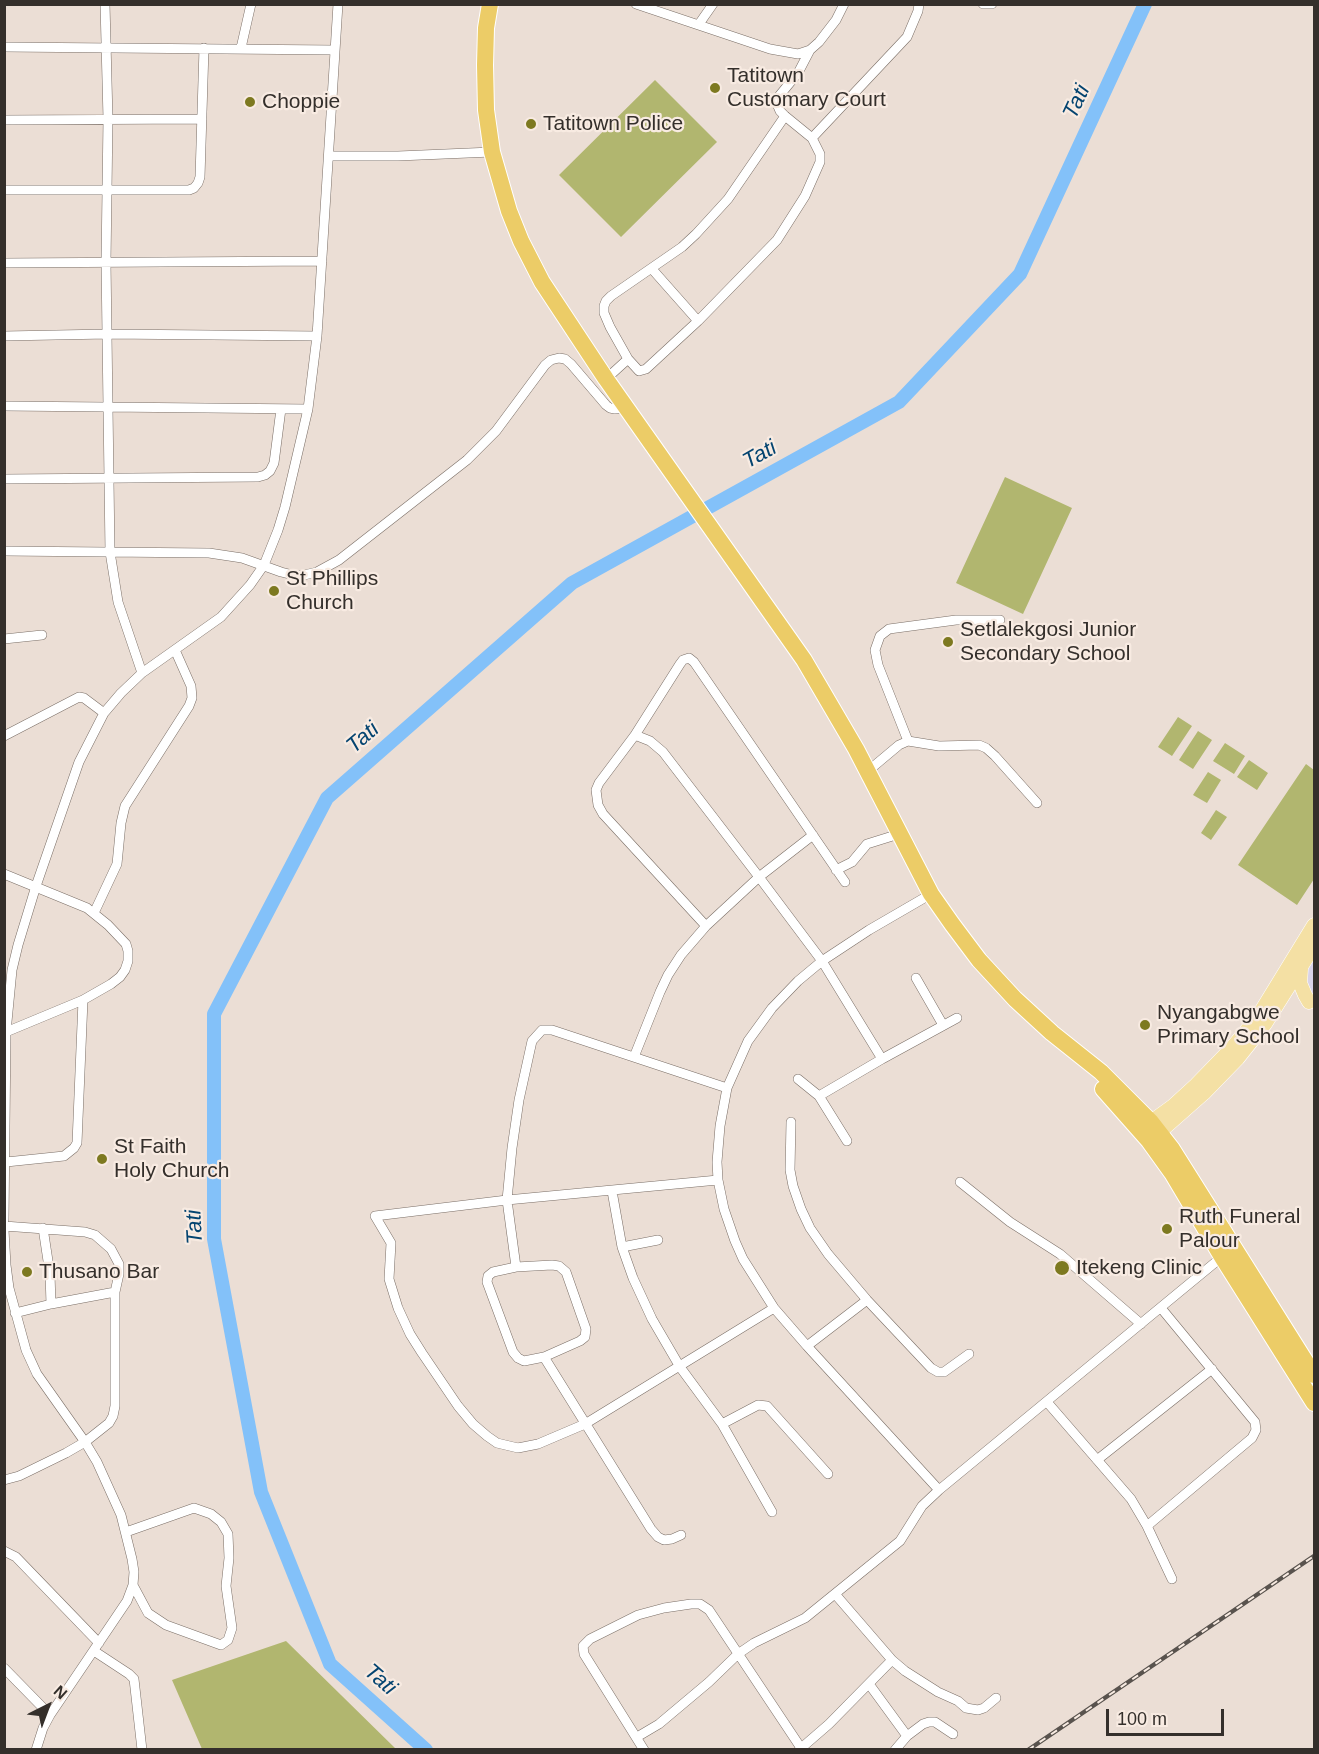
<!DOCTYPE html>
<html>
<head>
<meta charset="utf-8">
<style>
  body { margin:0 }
  #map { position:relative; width:1319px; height:1754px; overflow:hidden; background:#ebded5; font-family:Arial,sans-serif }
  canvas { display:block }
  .frame { position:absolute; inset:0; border:6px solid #342f2b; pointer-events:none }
  .north { position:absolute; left:18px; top:1676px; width:60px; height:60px; -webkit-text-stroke:4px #f8ebe2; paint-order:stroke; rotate:42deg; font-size:16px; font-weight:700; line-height:24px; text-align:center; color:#342f2b }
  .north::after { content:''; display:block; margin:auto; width:21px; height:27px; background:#342f2b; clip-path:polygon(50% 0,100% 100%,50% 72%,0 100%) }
  .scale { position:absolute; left:1106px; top:1709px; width:118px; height:27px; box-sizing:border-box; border:3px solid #342f2b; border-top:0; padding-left:8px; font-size:18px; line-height:21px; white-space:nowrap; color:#342f2b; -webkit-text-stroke:4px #f8ebe2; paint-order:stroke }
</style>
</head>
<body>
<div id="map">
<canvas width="1319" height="1754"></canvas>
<div class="frame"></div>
<div class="north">N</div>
<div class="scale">100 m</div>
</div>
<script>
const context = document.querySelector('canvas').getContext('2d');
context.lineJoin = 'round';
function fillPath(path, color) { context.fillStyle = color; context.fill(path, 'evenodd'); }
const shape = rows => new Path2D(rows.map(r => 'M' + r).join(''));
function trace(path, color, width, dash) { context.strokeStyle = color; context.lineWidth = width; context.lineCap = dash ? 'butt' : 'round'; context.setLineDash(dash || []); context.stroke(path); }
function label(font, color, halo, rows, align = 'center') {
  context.font = font + ' Arial,sans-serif'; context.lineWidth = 4.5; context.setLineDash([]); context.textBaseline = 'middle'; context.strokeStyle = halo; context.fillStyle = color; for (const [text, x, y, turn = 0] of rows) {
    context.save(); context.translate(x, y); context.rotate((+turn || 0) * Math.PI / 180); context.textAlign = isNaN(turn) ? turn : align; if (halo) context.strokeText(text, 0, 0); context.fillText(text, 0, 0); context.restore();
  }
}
const commercial = shape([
  [1314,946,1314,1005,1288,986]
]);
const green = shape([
  [655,80,717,142,621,237,559,175],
  [1005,477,1072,508,1023,614,956,583],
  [1178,717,1192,726,1172,756,1158,747],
  [1198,731,1212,740,1193,769,1179,760],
  [1225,743,1245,756,1234,774,1213,761],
  [1249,760,1268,773,1257,790,1237,777],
  [1306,764,1314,770,1314,879,1297,905,1238,865],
  [1208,772,1221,780,1207,803,1193,795],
  [1216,810,1227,817,1211,840,1201,833],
  [286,1641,396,1749,202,1749,172,1680]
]);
const river = shape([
  [426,1750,330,1664,261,1492,214,1239,214,1014,327,798,572,583,899,402,1020,274,1145,4]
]);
const street = shape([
  [105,4,108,119,106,262,110,552,118,602,142,673],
  [636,4,770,49,798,54,810,50,819,42,836,20,844,4],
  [983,4,992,4],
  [699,24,713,4],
  [4,47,335,50],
  [241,48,251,4],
  [785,116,728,199,696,234,682,247,611,296,606,301,604,306,604,313,610,327,628,359,639,371,646,369,698,321,777,240,805,196,820,162,820,154,812,138,785,116,780,111,777,104,779,96,798,73,810,50],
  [4,120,202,119],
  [812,138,907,37,918,11,919,4],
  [329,156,398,156,492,152],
  [4,190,189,190,194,188,198,183,200,177,204,48],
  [4,263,322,261],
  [652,269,698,321],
  [4,336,108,334,317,336],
  [606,379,628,359],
  [4,406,308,409],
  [4,479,258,477,265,475,270,471,274,463,281,409],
  [4,551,209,553,242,558,281,572,293,575,304,575,317,572,339,560,467,460,496,431,545,365,551,360,559,358,565,359,571,364,606,405,610,408,615,409,626,408],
  [4,639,42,635],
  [635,735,680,664,683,660,689,658,694,662,845,882],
  [4,736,79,697,84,698,104,713],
  [908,741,878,665,875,650,880,636,889,629,956,620,1000,620],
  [868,771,899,745,908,741,939,746,979,745,986,748,995,756,1037,803],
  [836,870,852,862,867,844,899,834],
  [4,874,87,908,108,925,126,944,128,951,128,961,125,970,120,977,111,984,83,1000,6,1032],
  [931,894,869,930,822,961,798,981,772,1008,748,1041,727,1088,720,1126,717,1162,718,1180,724,1209,735,1241,743,1259,774,1308,807,1346,939,1490],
  [94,913,117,864,121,823,125,806,189,706,192,698,191,686,175,650],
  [706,926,603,814,598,805,596,790,599,783,635,735,650,741,663,752,759,877,822,961,882,1059],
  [916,978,943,1025],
  [634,1057,660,992,668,975,681,955,706,926,759,877,813,835],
  [798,1079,819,1096,847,1141],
  [819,1096,882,1059,957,1018],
  [791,1122,790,1170,793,1186,801,1209,810,1228,828,1254,867,1300,931,1368,938,1372,944,1372,969,1354],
  [6,1162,64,1156,74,1148,77,1143,83,1000],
  [718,1180,507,1200,375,1216,391,1243,389,1279,398,1308,410,1334,422,1353,458,1406,473,1424,487,1436,497,1443,518,1448,538,1444,585,1424,774,1308],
  [960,1182,1010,1222,1060,1254,1141,1324],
  [612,1191,622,1247,633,1278,652,1319,680,1367,722,1424,772,1512],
  [4,1220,6,1032,12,970,18,945,36,886,79,762,104,713,121,693,142,673,221,617,250,585,264,565,278,530,285,507,308,409,317,336,338,4],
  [4,1226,85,1232,95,1235,111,1249,119,1264,119,1274,115,1292,51,1304,15,1313],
  [43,1228,50,1274,51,1304],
  [4,1230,6,1265,9,1288,26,1350,37,1374,85,1442,97,1462,121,1515,132,1559,134,1572,133,1585,127,1601,50,1715,43,1728,36,1750],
  [622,1247,658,1240],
  [552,1265,559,1266,566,1272,586,1329,585,1337,580,1341,544,1357,524,1361,518,1358,513,1352,487,1282,488,1276,493,1272,516,1267,552,1265],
  [516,1267,507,1200,512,1148,519,1100,532,1041,542,1030,552,1030,727,1088],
  [807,1346,867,1300],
  [544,1357,651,1529,658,1537,664,1540,672,1539,681,1535],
  [1047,1402,1131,1499,1147,1526,1172,1579],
  [722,1424,758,1405,767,1406,828,1474],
  [1097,1460,1212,1369],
  [4,1480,19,1476,66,1453,85,1442,109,1423,113,1416,115,1406,115,1292],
  [1147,1526,1252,1438,1256,1430,1255,1422,1161,1308],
  [126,1532,194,1508,211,1514,221,1522,228,1534,229,1558,226,1586,232,1628,228,1640,221,1645,166,1625,148,1613,133,1585],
  [4,1551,16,1557,99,1643],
  [835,1594,892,1660,905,1671,938,1692,958,1701,966,1708,978,1710,984,1708,996,1698],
  [94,1651,129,1674,134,1679,142,1750],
  [4,1668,50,1715],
  [869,1684,907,1736],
  [637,1737,659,1724,709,1682,738,1654,754,1643,805,1618,900,1541,922,1506,939,1490,1223,1256],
  [644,1750,584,1654,583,1646,590,1639,638,1615,664,1608,691,1604,700,1604,709,1610,801,1748],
  [799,1750,829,1724,892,1660],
  [895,1750,907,1736,923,1724,929,1722,935,1722,953,1734]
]);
const primary = shape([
  [1301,969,1300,983,1305,995,1309,1002],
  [1144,1127,1173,1106,1196,1085,1230,1050,1257,1018,1314,925],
  [1153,1138,1204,1093,1238,1058,1265,1024,1314,946]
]);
const highway = shape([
  [490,4,486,28,485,65,486,110,492,152,509,211,521,241,542,282,606,379,804,660,856,749,931,894,952,924,979,960,1015,999,1052,1033,1101,1072,1151,1122,1172,1149,1189,1176,1314,1375],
  [1103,1089,1149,1141,1172,1173,1222,1257,1314,1403]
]);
const rail = shape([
  [1028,1750,1314,1556]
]);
const markers = [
  [715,88,6,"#7d7920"],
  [250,102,6,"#7d7920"],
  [531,124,6,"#7d7920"],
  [274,591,6,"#7d7920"],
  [948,642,6,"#7d7920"],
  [1145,1025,6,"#7d7920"],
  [102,1159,6,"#7d7920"],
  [1167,1229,6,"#7d7920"],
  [1062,1268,8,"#7d7920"],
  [27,1272,6,"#7d7920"]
];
const poiNames = [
  ["Tatitown",727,76],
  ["Customary Court",727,100],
  ["Choppie",262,102],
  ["Tatitown Police",543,124],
  ["St Phillips",286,579],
  ["Church",286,603],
  ["Setlalekgosi Junior",960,630],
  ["Secondary School",960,654],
  ["Nyangabgwe",1157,1013],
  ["Primary School",1157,1037],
  ["St Faith",114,1147],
  ["Holy Church",114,1171],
  ["Ruth Funeral",1179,1217],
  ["Palour",1179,1241],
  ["Itekeng Clinic",1076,1268],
  ["Thusano Bar",39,1272]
];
const waterNames = [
  ["Tati",1077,102,-65],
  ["Tati",760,455,-29],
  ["Tati",363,738,-41],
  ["Tati",195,1227,-93],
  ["Tati",380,1680,41]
];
fillPath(commercial, '#d9d3e8');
fillPath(green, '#b1b66f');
trace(river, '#83c1f9', 14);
trace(street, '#7a6e66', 10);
trace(primary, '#fff', 15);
trace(highway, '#fff', 18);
trace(street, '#fff', 9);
trace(primary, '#f4e0a4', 14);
trace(highway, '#eccc67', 16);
trace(rail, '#59534e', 4.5);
trace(rail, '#f8ebe2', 2, [7]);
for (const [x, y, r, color] of markers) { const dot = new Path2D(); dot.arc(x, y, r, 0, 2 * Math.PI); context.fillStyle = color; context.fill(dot); trace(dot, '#f8ebe2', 2); }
label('21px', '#342f2b', '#f8ebe2', poiNames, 'left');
label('italic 22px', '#044470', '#f8ebe2', waterNames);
</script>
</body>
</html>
